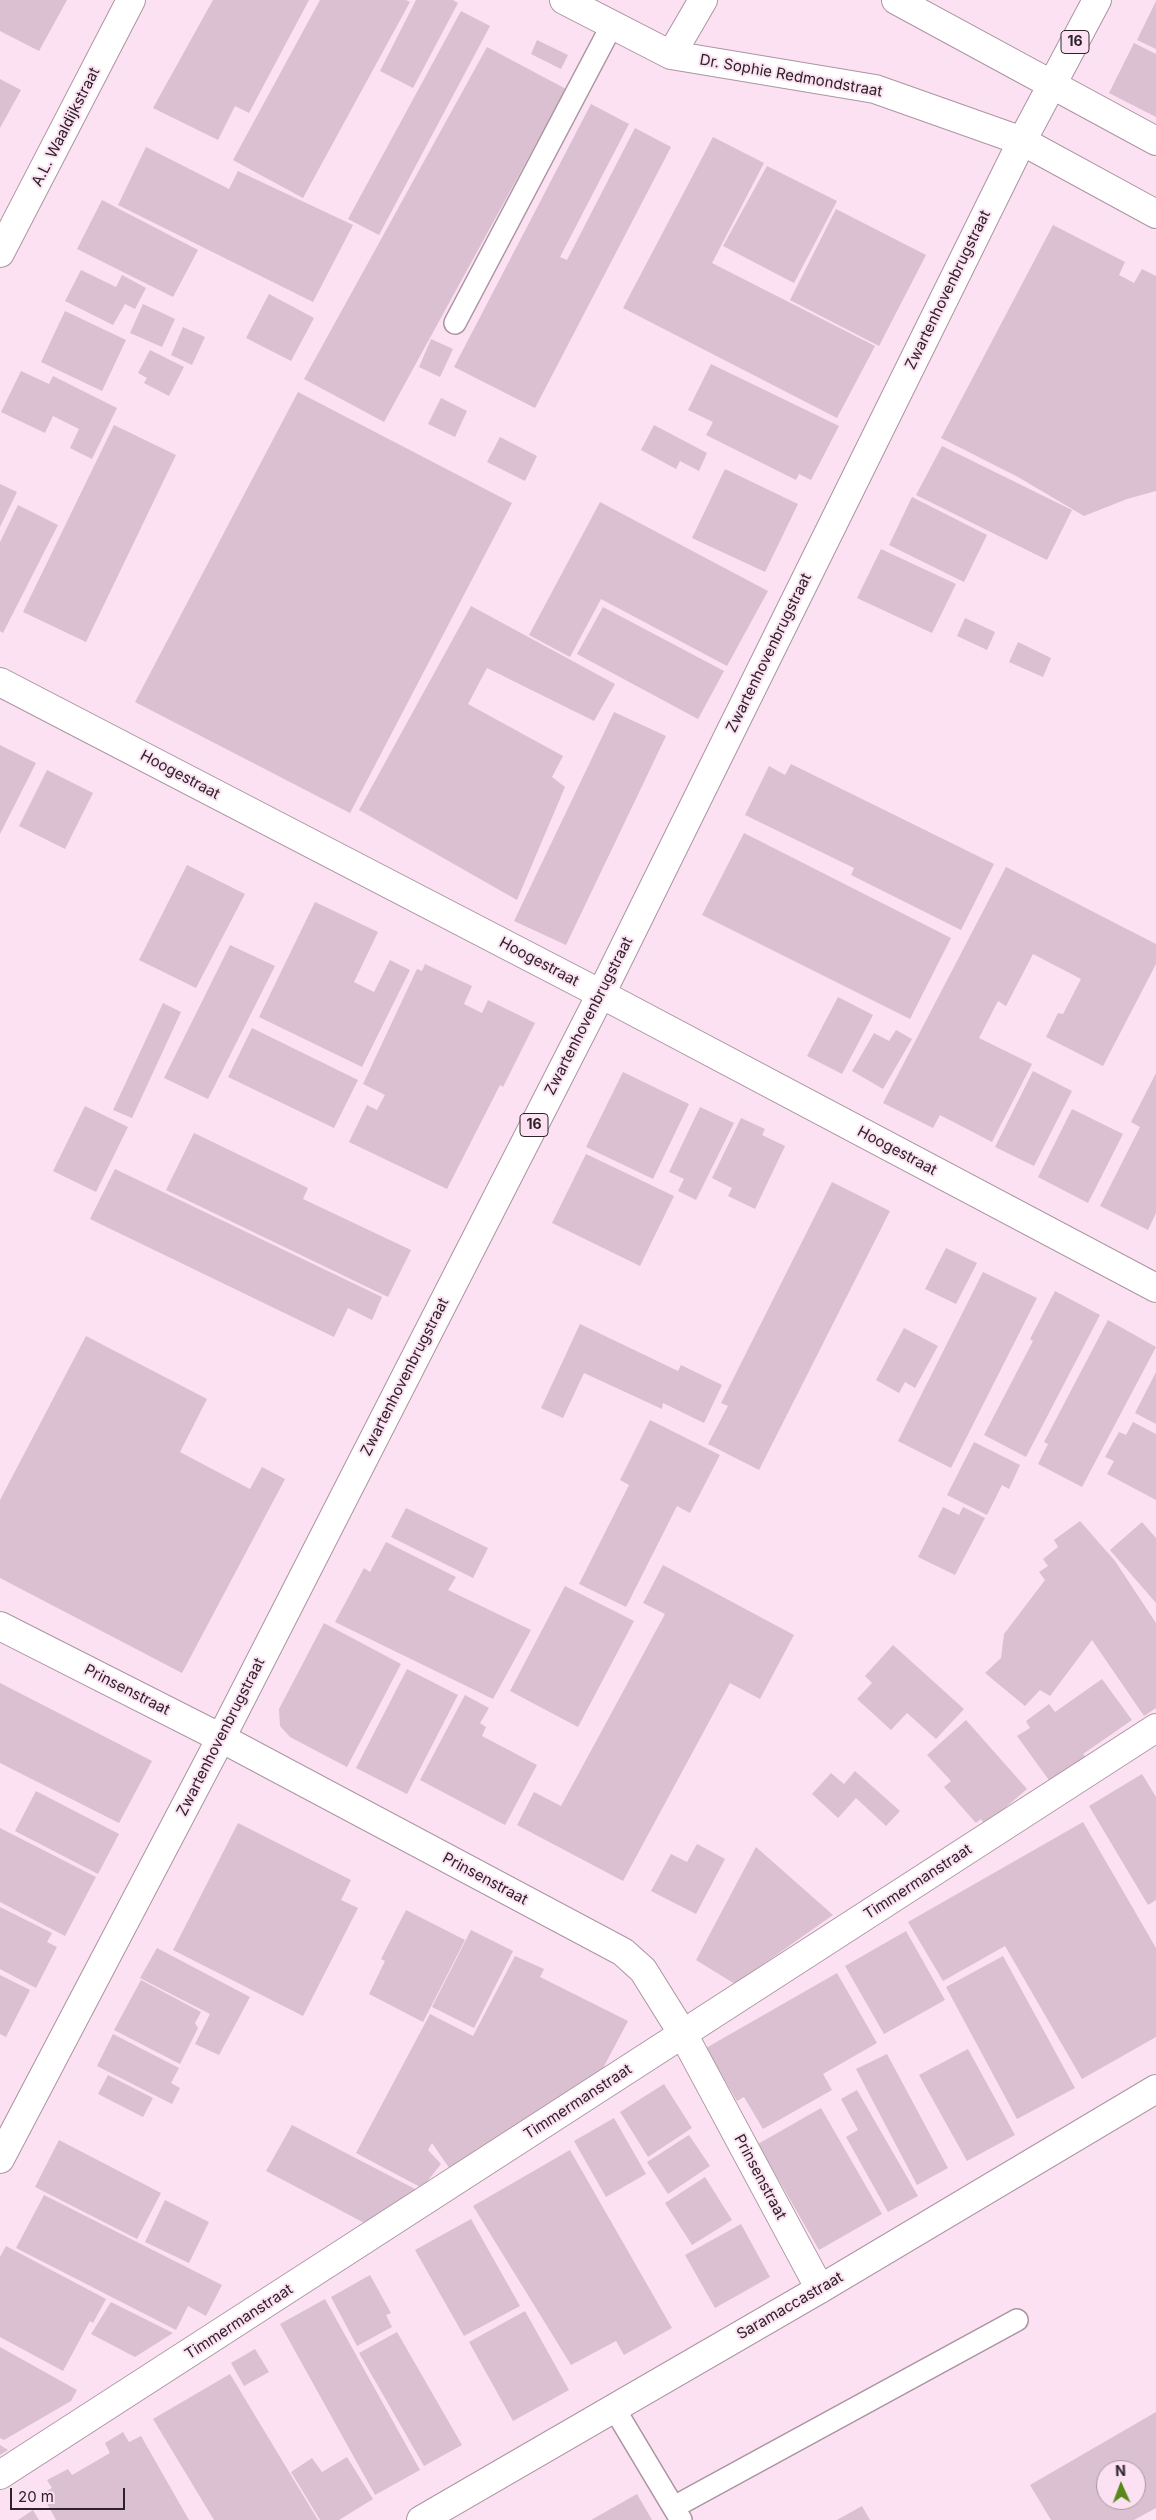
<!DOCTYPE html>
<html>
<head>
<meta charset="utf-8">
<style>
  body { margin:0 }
  #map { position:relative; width:1156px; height:2520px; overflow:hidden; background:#fbe1f1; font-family:Inter,sans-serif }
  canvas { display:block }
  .north { position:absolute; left:1096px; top:2460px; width:50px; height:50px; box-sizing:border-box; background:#fbe1f1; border:1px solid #a895a1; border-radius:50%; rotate:358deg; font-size:14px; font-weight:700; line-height:20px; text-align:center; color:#2c2228 }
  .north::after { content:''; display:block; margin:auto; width:18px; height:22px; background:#59881a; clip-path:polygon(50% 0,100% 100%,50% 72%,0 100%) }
  .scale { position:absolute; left:10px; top:2488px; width:115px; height:22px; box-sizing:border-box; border:2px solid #2c2228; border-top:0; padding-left:6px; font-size:15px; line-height:18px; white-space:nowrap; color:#2c2228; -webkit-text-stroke:4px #fbe1f1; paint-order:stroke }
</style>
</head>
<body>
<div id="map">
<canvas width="1156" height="2520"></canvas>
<div class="north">N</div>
<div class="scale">20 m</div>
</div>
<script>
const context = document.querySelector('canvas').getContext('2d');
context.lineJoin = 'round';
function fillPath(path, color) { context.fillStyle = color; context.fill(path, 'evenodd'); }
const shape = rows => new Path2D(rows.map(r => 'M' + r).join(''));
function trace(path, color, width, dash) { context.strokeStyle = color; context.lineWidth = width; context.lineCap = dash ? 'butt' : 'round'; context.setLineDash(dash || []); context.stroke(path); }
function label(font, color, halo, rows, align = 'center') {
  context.font = font + ' Inter,sans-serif'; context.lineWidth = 4; context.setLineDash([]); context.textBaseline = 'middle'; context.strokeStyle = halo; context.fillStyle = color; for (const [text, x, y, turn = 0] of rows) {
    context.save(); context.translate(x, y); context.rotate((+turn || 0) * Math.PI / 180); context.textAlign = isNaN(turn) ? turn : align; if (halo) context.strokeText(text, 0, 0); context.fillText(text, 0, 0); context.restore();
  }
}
const building = shape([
  [0,0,67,0,39,51,0,31],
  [213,0,309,0,249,113,235,106,218,140,153,108],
  [320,0,406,0,410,2,303,198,233,160],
  [416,0,453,0,458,3,413,88,380,71],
  [1156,1,1156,49,1137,40],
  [461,11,490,26,379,235,348,219],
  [537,40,568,55,561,69,531,54],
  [1134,43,1156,54,1156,117,1109,93],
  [487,47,566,89,384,422,304,379],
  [0,79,21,90,0,128],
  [591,104,629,124,560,257,567,260,635,128,671,147,535,408,454,367],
  [713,137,764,163,712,263,875,346,837,418,623,308],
  [146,147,229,189,238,171,353,225,313,302,118,205],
  [767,166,837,201,794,283,723,246],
  [102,200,198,250,173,297,77,249],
  [836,209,926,255,879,346,790,300],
  [1053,225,1125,262,1119,275,1134,283,1142,269,1156,276,1156,491,1127,499,1084,516,1018,477,941,438],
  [81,270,116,287,122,275,146,288,135,309,125,304,113,325,65,301],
  [269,294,314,318,291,361,246,338],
  [143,304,175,319,162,347,130,333],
  [65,311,126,340,102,391,41,362],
  [183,327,205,337,192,365,171,355],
  [431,339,453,349,440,377,419,367],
  [150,350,184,367,169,396,144,383,147,378,138,373],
  [711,364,839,426,811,480,799,474,796,480,706,435,713,422,688,410],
  [21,371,49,384,53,376,117,408,92,459,70,448,79,429,53,416,45,433,1,412],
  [298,392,512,503,350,813,135,702],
  [441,398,467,411,455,437,428,424],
  [114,425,176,455,86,642,23,612],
  [654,425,707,453,699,471,680,461,676,469,641,450],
  [500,437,537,456,525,481,487,462],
  [942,446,1072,510,1047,560,916,495],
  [725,469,798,504,765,572,692,538],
  [0,484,17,492,0,527],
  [912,497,987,535,964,582,889,545],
  [600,502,768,591,727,666,601,599,570,657,529,635],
  [18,505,58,525,3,633,0,631,0,542],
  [881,549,956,584,932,633,857,598],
  [471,606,615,684,594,721,487,668,468,704,563,756,552,777,565,787,517,900,359,810],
  [603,607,724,671,698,719,577,654],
  [965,618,995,632,987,650,957,636],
  [1018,642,1051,658,1043,677,1009,662],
  [614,712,666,736,566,945,514,921],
  [0,745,36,763,0,834],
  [791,764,994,864,961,930,851,875,854,868,745,815,769,766,785,775],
  [47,770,93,793,65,849,19,826],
  [744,833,951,938,910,1019,702,915],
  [187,865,245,894,196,988,139,960],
  [1006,867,1156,944,1156,964,1103,1066,1046,1037,1058,1013,1063,1014,1081,979,1033,954,1006,1006,998,1001,979,1038,1032,1064,992,1142,940,1115,933,1128,883,1103],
  [315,902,378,932,354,982,374,992,390,960,410,970,362,1067,259,1017],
  [230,945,275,966,208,1099,164,1078],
  [425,964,472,986,464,1004,482,1013,488,1000,535,1023,503,1087,500,1085,447,1189,349,1142,367,1105,377,1110,385,1095,363,1084,417,969,422,971],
  [838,997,873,1015,842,1074,807,1056],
  [163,1003,181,1012,132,1118,113,1110],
  [252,1028,358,1080,334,1128,228,1077],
  [896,1030,912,1039,883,1089,852,1071,874,1033,889,1041],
  [1033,1071,1072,1091,1034,1166,995,1147],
  [623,1072,689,1104,653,1179,586,1147],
  [1156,1073,1156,1213,1148,1230,1100,1206,1140,1127,1131,1122],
  [85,1106,128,1127,96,1192,53,1171],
  [700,1107,734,1123,696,1200,678,1191,684,1179,669,1172],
  [1072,1109,1123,1134,1088,1203,1038,1177],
  [741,1118,765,1129,762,1135,785,1146,755,1209,728,1196,732,1188,712,1178],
  [194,1133,308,1188,303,1199,411,1250,388,1297,166,1190],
  [586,1154,674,1196,640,1266,552,1223],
  [115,1169,382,1297,372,1320,348,1308,334,1337,90,1219],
  [832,1182,890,1211,759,1470,708,1444,728,1406,721,1403],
  [946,1248,977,1263,956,1304,925,1289],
  [983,1272,1037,1298,951,1468,898,1441],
  [1055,1291,1100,1315,1026,1457,984,1435,1033,1341,1030,1339],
  [1108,1320,1156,1347,1082,1487,1038,1464,1048,1444,1044,1442],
  [580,1324,678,1371,681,1365,722,1385,704,1423,663,1403,662,1409,584,1373,563,1418,541,1408],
  [904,1328,938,1346,915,1388,905,1382,899,1393,876,1380],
  [86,1336,207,1399,180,1452,250,1489,262,1467,285,1479,182,1673,0,1578,0,1500],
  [1156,1372,1156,1424,1135,1413],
  [650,1420,720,1455,690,1513,677,1506,626,1607,579,1584,629,1485,620,1480],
  [1133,1422,1156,1434,1156,1500,1107,1474,1114,1461,1105,1457,1119,1432,1126,1435],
  [974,1442,1020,1465,1009,1489,1002,1485,987,1515,947,1495],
  [943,1507,959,1515,963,1507,985,1518,955,1575,918,1557],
  [406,1508,488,1548,473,1578,391,1537],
  [1080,1521,1115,1561,1156,1623,1156,1708,1144,1716,1092,1640,1050,1696,1040,1690,1025,1706,985,1673,1001,1658,1004,1634,1045,1580,1039,1572,1048,1566,1043,1559,1058,1547,1054,1540],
  [1142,1522,1156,1538,1156,1603,1110,1550],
  [386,1542,456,1577,448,1590,531,1630,493,1699,335,1622,364,1568,370,1572],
  [663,1565,794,1635,760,1699,730,1683,623,1881,517,1825,534,1792,561,1806,665,1614,643,1603],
  [565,1586,634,1621,578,1727,510,1691],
  [324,1623,401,1664,347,1767,290,1737,280,1726,279,1709],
  [893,1645,964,1709,936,1739,907,1713,891,1730,857,1699,872,1683,865,1676],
  [407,1669,458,1695,407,1794,356,1768],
  [1102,1679,1132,1720,1083,1754,1087,1759,1051,1783,1017,1736,1030,1728,1026,1721,1049,1704,1055,1712],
  [0,1683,152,1761,119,1823,0,1763],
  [465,1695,489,1708,480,1723,486,1727,482,1736,537,1765,505,1825,420,1780],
  [966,1720,1027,1789,985,1825,981,1819,976,1823,944,1787,951,1781,927,1755],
  [855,1771,900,1811,886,1826,856,1798,838,1818,812,1794,831,1773,844,1784],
  [1142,1774,1156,1797,1156,1900,1148,1905,1089,1806],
  [36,1791,119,1834,98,1874,15,1831],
  [1083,1822,1156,1948,1156,2037,1082,2079,1005,1946,943,1981,908,1922],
  [238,1823,351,1880,341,1900,358,1908,303,2016,173,1950],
  [0,1828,96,1877,65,1936,0,1902],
  [697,1844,725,1859,696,1914,651,1891,671,1854,687,1862],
  [756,1847,833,1915,735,1984,696,1960],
  [0,1907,52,1933,47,1942,57,1947,36,1988,0,1969],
  [406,1910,465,1940,423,2022,369,1994,385,1961,381,1959],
  [471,1930,513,1951,474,2028,432,2007],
  [906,1931,945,2000,884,2034,845,1966],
  [157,1948,250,1997,219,2055,195,2044,210,2014,140,1978],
  [515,1956,544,1969,540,1977,628,2021,601,2072,468,2156,471,2160,452,2172,432,2143,428,2150,441,2164,422,2188,356,2153,430,2014,473,2036],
  [1003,1956,1075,2088,1017,2119,946,1987],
  [837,1973,877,2043,823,2074,832,2090,763,2129,744,2097,737,2101,706,2048],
  [0,1975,30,1990,6,2037,0,2034],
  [141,1980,201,2012,195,2023,198,2028,180,2064,114,2030],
  [113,2034,179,2068,171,2083,180,2088,172,2104,97,2066],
  [968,2049,1015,2135,967,2161,919,2075],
  [887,2054,948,2168,917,2185,856,2069],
  [108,2075,153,2098,143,2117,98,2094],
  [664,2084,692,2128,648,2157,620,2112],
  [857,2090,918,2196,888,2212,846,2137,858,2130,841,2099],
  [821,2108,882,2214,819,2250,758,2144],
  [614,2118,646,2174,606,2197,574,2141],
  [292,2125,419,2191,372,2227,266,2171],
  [689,2135,710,2166,668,2194,647,2162],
  [59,2140,161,2193,137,2239,35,2187],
  [570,2150,672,2328,624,2355,616,2341,571,2365,473,2206],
  [705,2177,732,2220,692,2245,665,2203],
  [44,2195,222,2285,206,2316,188,2306,176,2330,16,2248],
  [165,2200,209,2222,189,2263,145,2242],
  [471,2219,520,2306,464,2336,415,2250],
  [741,2224,770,2277,715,2308,685,2255],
  [6,2246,106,2299,93,2323,90,2321,63,2371,0,2337,0,2257],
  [370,2275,391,2313,386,2315,392,2327,357,2346,331,2297],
  [325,2299,420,2470,375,2495,280,2324],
  [111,2302,173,2333,135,2357,91,2334],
  [525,2311,569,2390,513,2421,469,2342],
  [397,2332,462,2445,424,2466,359,2353],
  [0,2347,77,2390,71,2401,4,2440,0,2438],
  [255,2349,269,2372,244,2386,231,2363],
  [230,2374,318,2520,214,2520,153,2419],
  [1156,2412,1156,2508,1134,2520,1051,2520,1030,2485],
  [1106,2470,1136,2470,1136,2500,1106,2500],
  [123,2432,129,2442,141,2436,189,2520,56,2520,42,2494,52,2488,47,2480,68,2469,72,2475,110,2453,105,2443],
  [0,2445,8,2450,0,2455],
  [347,2457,373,2499,339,2520,320,2520,291,2472,312,2458,322,2472],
  [637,2494,652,2520,591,2520],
  [862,2506,870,2520,837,2520],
  [33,2510,39,2520,18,2520]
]);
const service = shape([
  [455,323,612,25],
  [614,2408,681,2520],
  [674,2507,1017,2320]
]);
const minor = shape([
  [0,253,131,0],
  [0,682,601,994,1156,1288],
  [0,1626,221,1738,623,1952,643,1970,683,2034,820,2289],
  [0,2475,1156,1728]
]);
const tertiary = shape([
  [564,0,671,55,875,89,1022,141,1156,214],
  [896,0,1156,141],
  [671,55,703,0]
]);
const secondary = shape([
  [421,2520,820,2289,1156,2089]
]);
const primary = shape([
  [0,2159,221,1738,601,994,1022,141,1097,0]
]);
const shields = [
  [1075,42,28],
  [534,1125,28]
];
const shieldNames = [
  ["16",1075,42],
  ["16",534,1125]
];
const streetNames = [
  ["Dr. Sophie Redmondstraat",791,76,10],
  ["A.L. Waaldijkstraat",66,127,-63],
  ["Zwartenhovenbrugstraat",948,290,-64],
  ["Zwartenhovenbrugstraat",769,653,-64],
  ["Hoogestraat",180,775,28],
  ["Hoogestraat",539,962,28],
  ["Zwartenhovenbrugstraat",589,1016,-63],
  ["Hoogestraat",897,1151,28],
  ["Zwartenhovenbrugstraat",405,1377,-63],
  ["Prinsenstraat",127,1690,27],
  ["Zwartenhovenbrugstraat",221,1737,-63],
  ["Prinsenstraat",485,1879,28],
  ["Timmermanstraat",918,1882,-33],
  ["Timmermanstraat",578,2102,-33],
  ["Prinsenstraat",760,2177,62],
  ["Saramaccastraat",790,2306,-30],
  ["Timmermanstraat",239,2322,-33]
];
fillPath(building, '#dac0d0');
trace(service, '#ac94a3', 24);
trace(minor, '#ac94a3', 30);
trace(tertiary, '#ac94a3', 30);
trace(secondary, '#ac94a3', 30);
trace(primary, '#ac94a3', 30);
trace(service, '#fff', 21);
trace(minor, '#fff', 28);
trace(tertiary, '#fff', 28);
trace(secondary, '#fff', 28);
trace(primary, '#fff', 28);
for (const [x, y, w] of shields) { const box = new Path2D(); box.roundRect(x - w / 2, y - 11.5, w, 23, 4); context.fillStyle = '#fbe1f1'; context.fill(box); trace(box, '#2c2228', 1); }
label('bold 14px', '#2c2228', null, shieldNames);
label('15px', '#2c2228', '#fbe1f1', streetNames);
</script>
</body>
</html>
